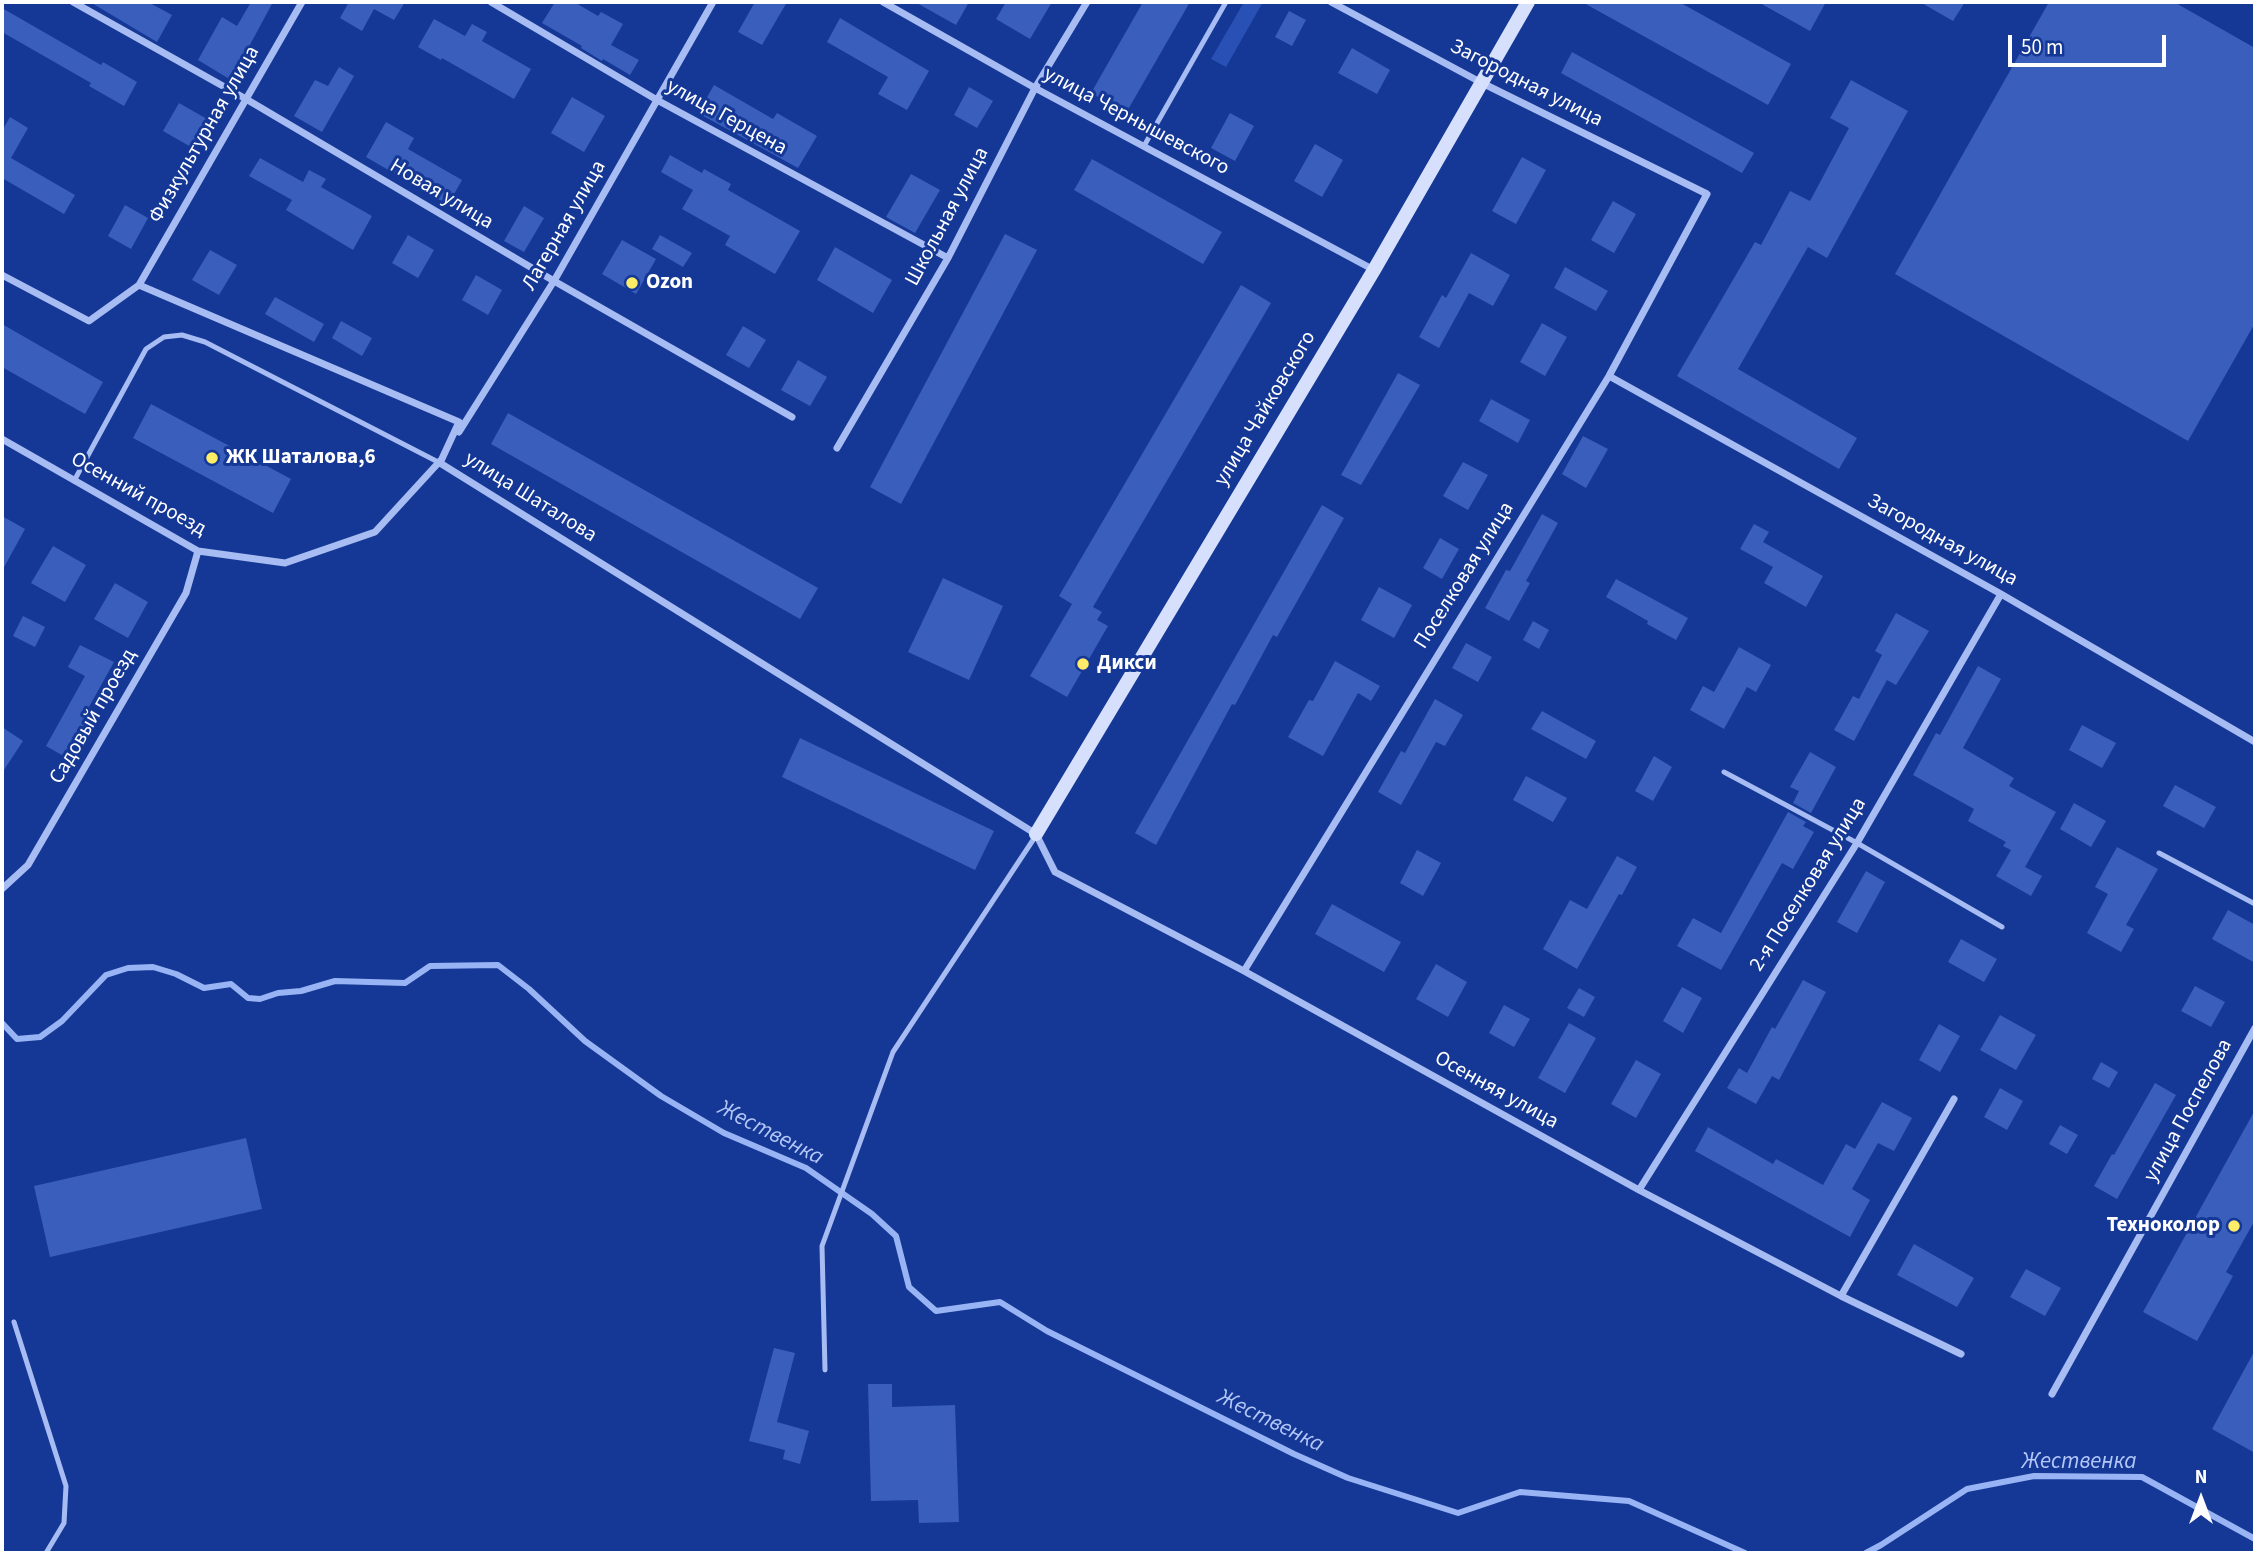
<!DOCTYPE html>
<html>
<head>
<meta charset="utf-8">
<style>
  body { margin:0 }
  #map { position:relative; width:2257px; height:1555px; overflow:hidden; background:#153896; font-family:"Source Sans 3",sans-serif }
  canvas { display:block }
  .frame { position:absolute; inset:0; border:4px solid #fff; pointer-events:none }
  .north { position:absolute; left:2166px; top:1464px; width:70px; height:70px; -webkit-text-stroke:5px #153896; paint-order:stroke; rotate:0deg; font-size:19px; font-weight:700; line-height:28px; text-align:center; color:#fff }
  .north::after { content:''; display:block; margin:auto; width:24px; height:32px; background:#fff; clip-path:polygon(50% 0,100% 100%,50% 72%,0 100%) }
  .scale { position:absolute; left:2008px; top:35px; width:158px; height:32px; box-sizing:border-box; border:4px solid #fff; border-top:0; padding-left:9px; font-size:21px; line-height:24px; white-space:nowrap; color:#fff; -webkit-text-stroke:5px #153896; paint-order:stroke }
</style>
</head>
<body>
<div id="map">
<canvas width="2257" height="1555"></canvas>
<div class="frame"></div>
<div class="north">N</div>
<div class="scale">50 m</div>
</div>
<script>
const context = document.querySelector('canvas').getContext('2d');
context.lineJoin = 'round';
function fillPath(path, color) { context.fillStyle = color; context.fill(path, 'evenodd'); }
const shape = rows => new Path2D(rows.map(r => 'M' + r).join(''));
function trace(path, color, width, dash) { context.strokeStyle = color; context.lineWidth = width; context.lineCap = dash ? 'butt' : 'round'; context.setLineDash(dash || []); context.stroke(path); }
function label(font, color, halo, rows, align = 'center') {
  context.font = font + ' "Source Sans 3",sans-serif'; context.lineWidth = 6; context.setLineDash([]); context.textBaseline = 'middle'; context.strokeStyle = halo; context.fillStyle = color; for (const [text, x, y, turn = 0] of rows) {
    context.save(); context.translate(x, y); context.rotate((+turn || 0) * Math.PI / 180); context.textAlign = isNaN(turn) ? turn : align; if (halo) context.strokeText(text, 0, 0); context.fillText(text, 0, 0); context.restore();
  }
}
const green = shape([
  [1244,2,1263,2,1226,67,1211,59]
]);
const stream = shape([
  [2,1023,17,1039,40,1037,62,1021,106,975,128,968,153,967,176,974,204,988,231,984,248,998,260,999,278,993,301,991,335,981,405,983,430,966,498,965,529,989,585,1041,661,1096,724,1133,806,1168,872,1214,896,1236,909,1287,936,1311,1000,1302,1047,1331,1294,1454,1348,1478,1458,1513,1520,1492,1629,1501,1745,1553],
  [1866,1553,1881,1545,1967,1489,2034,1476,2142,1477,2255,1539]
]);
const building = shape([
  [90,2,148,2,172,15,157,42],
  [251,2,273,2,231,80,198,60,222,17,237,26],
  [349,2,405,2,394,20,374,9,362,31,340,18],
  [555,2,574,2,598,16,601,12,623,24,611,45,639,60,630,75,603,59,602,61,581,48,582,46,542,23],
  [755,2,787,2,762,45,738,32],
  [915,2,969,2,956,25],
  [1006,2,1052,2,1030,39,996,19],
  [1143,2,1190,2,1126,113,1091,93],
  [1582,2,1679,2,1791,64,1768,105],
  [1758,2,1826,2,1810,31],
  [1920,2,1965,2,1953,21],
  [2049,2,2174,2,2255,48,2255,323,2188,441,1895,274],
  [2,8,101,65,103,62,137,82,124,106,89,86,91,83,2,32],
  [1289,11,1306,20,1292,46,1275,37],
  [840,18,929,71,907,110,878,94,888,77,827,42],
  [434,19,465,36,472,24,487,32,482,41,531,69,514,99,442,58,441,60,418,47],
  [1352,48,1390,70,1377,94,1338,73],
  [1572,52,1754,153,1742,173,1561,73],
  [339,67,354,76,322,132,294,116,315,80,328,86],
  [1851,80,1908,111,1827,258,1808,247,1738,369,1857,438,1839,469,1677,376,1755,242,1761,245,1790,191,1810,201,1849,128,1830,118],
  [714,85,773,119,777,113,817,136,798,168,698,113],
  [969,87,993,101,977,128,954,115],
  [572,97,605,116,584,152,551,133],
  [179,103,207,119,191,147,163,131],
  [1230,113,1254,126,1235,161,1211,148],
  [10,117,28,128,11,158,75,195,64,214,2,178,2,131],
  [386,122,414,138,408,149,462,180,448,205,366,157],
  [1315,144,1343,160,1322,197,1294,181],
  [670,155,702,173,704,169,731,184,728,190,800,231,775,274,725,245,730,236,682,209,693,190,661,172],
  [1522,157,1546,170,1516,224,1492,211],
  [260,158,303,182,309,170,326,179,321,187,372,216,353,250,286,210,292,200,249,176],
  [1092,159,1222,232,1203,264,1074,190],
  [911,174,940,190,915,233,886,217],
  [1613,201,1636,214,1614,253,1591,240],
  [125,205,148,218,131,249,108,236],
  [524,206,544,218,524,252,504,241],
  [1005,234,1037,250,901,504,870,487],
  [408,235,434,250,418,278,392,263],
  [660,235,692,253,683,267,652,249],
  [622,240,656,259,636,294,602,274],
  [835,247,892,280,873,313,817,280],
  [210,250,237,265,219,295,192,280],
  [1471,253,1510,275,1493,306,1469,293,1439,348,1419,337,1442,295,1446,298],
  [1565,267,1608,291,1596,311,1554,288],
  [476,275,502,290,488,315,462,300],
  [1241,285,1271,303,1093,607,1102,612,1097,620,1108,626,1067,697,1030,676,1072,604,1059,596],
  [275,297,324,324,314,342,265,314],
  [341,321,372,338,362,356,332,338],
  [1542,323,1567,337,1545,376,1520,362],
  [2,324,103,382,85,414,2,367],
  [743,326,766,340,749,368,726,355],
  [798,360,827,377,810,406,781,390],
  [1398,373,1420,385,1361,485,1341,475],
  [1491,399,1530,420,1518,443,1479,421],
  [151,404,291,479,273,513,133,438],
  [508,413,818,588,800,619,491,444],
  [1583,436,1608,449,1586,488,1562,474],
  [1463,462,1488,475,1468,510,1443,496],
  [1322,505,1344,518,1277,637,1273,635,1235,705,1232,704,1156,845,1135,833],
  [1542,514,1558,523,1526,581,1530,583,1509,621,1485,608,1506,570,1510,571],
  [2,516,25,529,2,571],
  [1754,524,1769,532,1763,542,1823,576,1806,607,1764,583,1773,567,1740,549],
  [1440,538,1459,549,1442,579,1423,568],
  [53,546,86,565,65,602,31,583],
  [943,578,1003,606,969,680,908,652],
  [1616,579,1688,618,1676,640,1647,624,1648,621,1606,597],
  [115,583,148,602,128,638,94,619],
  [1379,587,1412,605,1394,638,1361,620],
  [1896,613,1929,631,1896,685,1887,680,1854,741,1834,730,1853,696,1859,699,1882,655,1875,651],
  [23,616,45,627,35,647,13,636],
  [1533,621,1549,630,1539,649,1523,640],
  [1466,643,1492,657,1478,682,1452,668],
  [80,645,114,662,89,707,100,714,74,762,46,746,85,676,68,667],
  [1739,647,1771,665,1756,692,1747,687,1724,729,1690,710,1703,686,1714,692],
  [1335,661,1380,686,1371,701,1358,693,1323,756,1288,737,1309,700,1313,701],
  [1978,666,2001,679,1963,748,2014,778,2009,786,2056,812,2025,867,2042,876,2031,896,1996,876,2011,850,2003,846,2006,842,1968,821,1974,809,1913,775,1936,733,1940,735],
  [1435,699,1463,715,1445,746,1436,742,1401,805,1378,792,1401,751,1405,753],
  [1542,711,1596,741,1586,759,1531,729],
  [2082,725,2116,743,2102,768,2069,750],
  [2,727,23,741,2,773],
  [800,738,994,831,975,870,782,777],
  [1810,752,1836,767,1811,813,1793,803,1799,791,1790,787],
  [1654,756,1672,767,1653,801,1635,791],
  [1526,776,1567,798,1553,822,1513,800],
  [2175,785,2216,807,2204,828,2163,806],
  [2074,803,2106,821,2091,847,2060,829],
  [1788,812,1806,822,1803,826,1814,832,1793,869,1782,863,1721,970,1677,946,1693,918,1721,933],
  [2117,847,2158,869,2126,925,2134,929,2121,952,2087,933,2108,894,2095,887],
  [1417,850,1441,863,1423,896,1400,883],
  [1617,856,1637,867,1622,895,1619,894,1577,969,1543,949,1570,900,1587,909],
  [1866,871,1885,882,1857,933,1837,922],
  [1332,904,1401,942,1384,972,1315,934],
  [2228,910,2255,925,2255,963,2212,939],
  [1961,939,1997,959,1984,982,1948,962],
  [1436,964,1467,982,1448,1017,1416,999],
  [1803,980,1826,992,1779,1080,1772,1076,1756,1104,1727,1088,1739,1068,1747,1073,1772,1027,1775,1029],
  [2195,986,2225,1002,2211,1027,2181,1011],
  [1682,987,1702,998,1683,1033,1663,1021],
  [1579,988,1595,997,1584,1017,1567,1008],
  [1504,1005,1530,1019,1514,1047,1489,1033],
  [2000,1015,2036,1035,2016,1070,1980,1050],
  [1569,1023,1596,1038,1565,1093,1538,1078],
  [1939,1024,1960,1036,1940,1072,1919,1060],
  [1636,1060,1661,1074,1636,1118,1611,1104],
  [2101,1062,2118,1072,2109,1088,2092,1079],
  [2155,1083,2176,1095,2117,1199,2094,1186,2112,1154,2114,1155],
  [2000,1088,2023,1101,2007,1130,1984,1117],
  [1882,1102,1912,1118,1894,1151,1878,1143,1852,1189,1870,1200,1850,1237,1695,1151,1708,1127,1773,1164,1776,1159,1823,1185,1846,1144,1855,1149],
  [2255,1110,2255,1220,2226,1272,2233,1276,2197,1341,2143,1312],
  [2060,1125,2078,1135,2067,1154,2049,1144],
  [246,1138,262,1209,50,1257,34,1186],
  [1914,1244,1974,1278,1957,1307,1897,1275],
  [2026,1269,2061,1288,2045,1316,2010,1297],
  [774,1348,795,1353,777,1422,809,1431,800,1464,783,1459,785,1450,749,1441],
  [2255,1350,2255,1453,2212,1429],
  [868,1384,892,1384,892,1407,955,1405,959,1522,919,1523,918,1500,871,1501]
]);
const lane = shape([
  [1144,146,1226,2],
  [74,481,146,349,164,337,182,335,205,342,440,463],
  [1724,772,1857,843,2002,927],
  [2159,853,2255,904],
  [14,1322,66,1486,64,1523,46,1553],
  [825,1370,822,1246,893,1052,1035,837]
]);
const street = shape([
  [73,2,246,99,554,281,792,417],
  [491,2,657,100,948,258],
  [883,2,1035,88,1374,270],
  [2,275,89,321,139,285,459,422,440,463,1036,834,1055,872,1244,971,1639,1190,1841,1296,1961,1354],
  [139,285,302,2],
  [1609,376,2001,594,2255,742],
  [459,432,554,281,713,2],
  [2,439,198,551,285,563,375,532,441,460],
  [837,448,948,258,1035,88,1087,2],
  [2,889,28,865,186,593,198,551],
  [1244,971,1609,376,1707,194,1482,83,1331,2],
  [1639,1190,1857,843,2001,594],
  [1841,1296,1954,1099],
  [2052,1394,2255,1028]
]);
const secondary = shape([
  [1036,834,1374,270,1528,2]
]);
const markers = [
  [632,283,7,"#ffed67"],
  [212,458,7,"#ffed67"],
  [1083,664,7,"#ffed67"],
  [2234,1226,7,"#ffed67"]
];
const streetNames = [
  ["Загородная улица",1526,84,27],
  ["улица Герцена",726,118,29],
  ["улица Чернышевского",1136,122,28],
  ["Физкультурная улица",205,135,-60],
  ["Новая улица",441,195,31],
  ["Школьная улица",948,217,-62],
  ["Лагерная улица",565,226,-60],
  ["улица Чайковского",1266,409,-59],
  ["Осенний проезд",138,495,29],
  ["улица Шаталова",530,498,32],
  ["Загородная улица",1942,541,29],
  ["Поселковая улица",1465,576,-58],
  ["Садовый проезд",94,717,-60],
  ["2-я Поселковая улица",1809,885,-58],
  ["Осенняя улица",1496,1091,29],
  ["улица Поспелова",2189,1111,-61]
];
const poiNames = [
  ["Ozon",646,283],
  ["ЖК Шаталова,6",226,458],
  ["Дикси",1097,664],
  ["Техноколор",2220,1226,"right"]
];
const waterNames = [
  ["Жественка",770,1134,27],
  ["Жественка",1270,1422,26],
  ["Жественка",2079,1463]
];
fillPath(green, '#2850b5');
trace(stream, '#99b4f4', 6);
fillPath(building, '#3a5ebc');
trace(lane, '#a7bcf2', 5);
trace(street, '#a7bcf2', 7);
trace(secondary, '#d6e0fc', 14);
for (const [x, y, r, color] of markers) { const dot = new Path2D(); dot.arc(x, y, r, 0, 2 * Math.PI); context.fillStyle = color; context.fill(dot); trace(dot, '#153896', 2.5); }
label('21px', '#fff', '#153896', streetNames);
label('bold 21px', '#fff', '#153896', poiNames, 'left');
label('italic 23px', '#b3c7f8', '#153896', waterNames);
</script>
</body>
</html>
